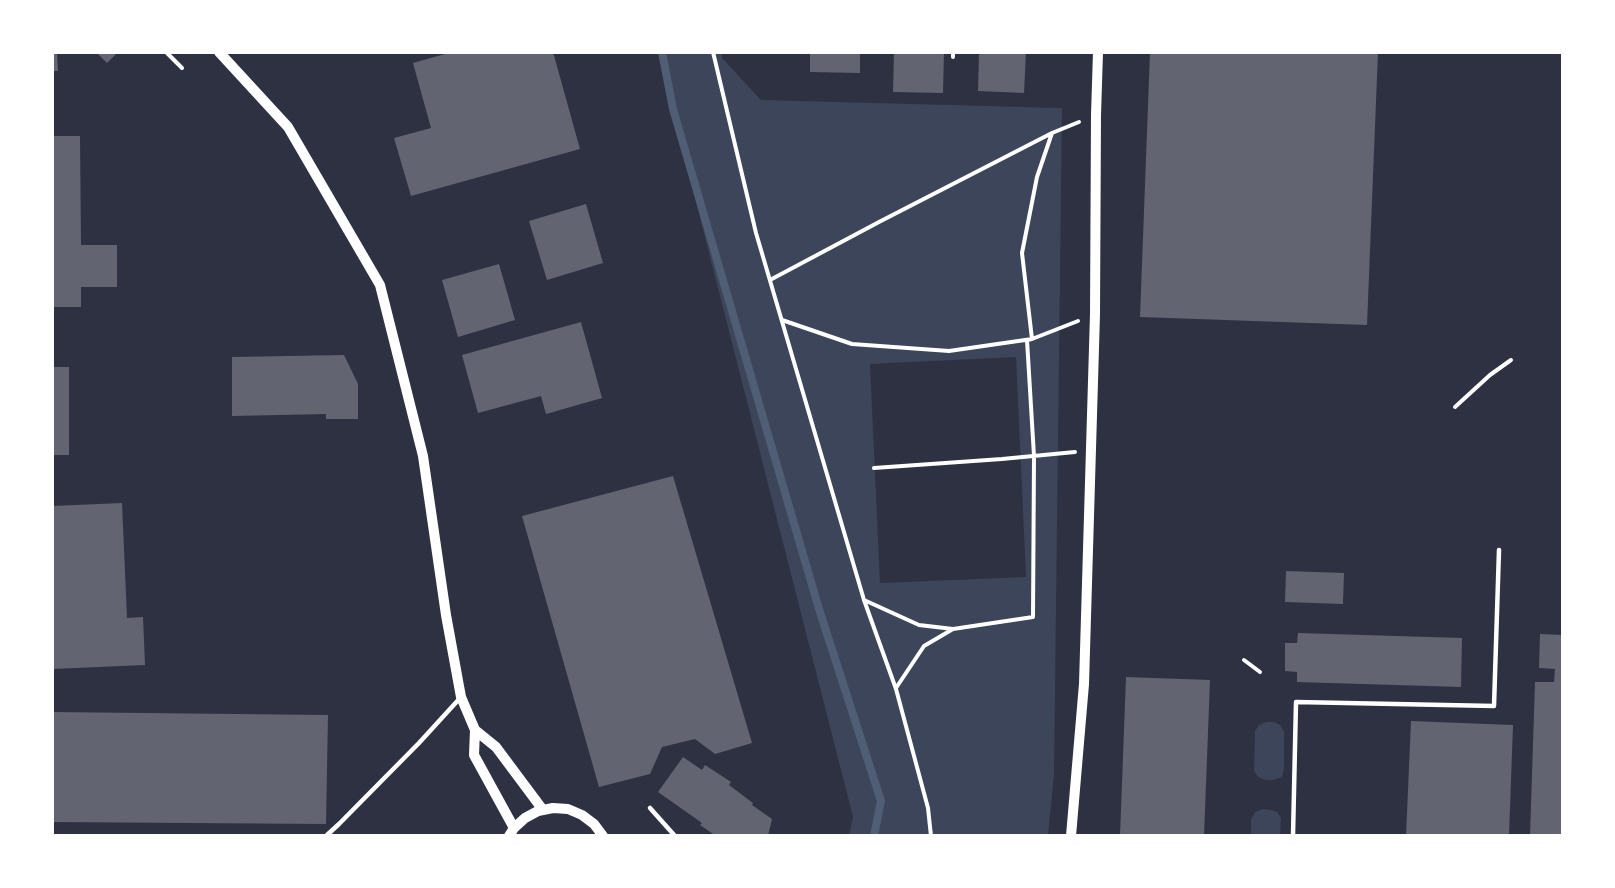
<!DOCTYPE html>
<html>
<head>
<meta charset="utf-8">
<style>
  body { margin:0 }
  #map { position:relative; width:1615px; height:888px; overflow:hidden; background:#2d3142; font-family:"Libre Baskerville",serif }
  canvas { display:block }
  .frame { position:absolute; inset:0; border:54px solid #fff; pointer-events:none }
</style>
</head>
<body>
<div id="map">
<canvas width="1615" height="888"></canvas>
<div class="frame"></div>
</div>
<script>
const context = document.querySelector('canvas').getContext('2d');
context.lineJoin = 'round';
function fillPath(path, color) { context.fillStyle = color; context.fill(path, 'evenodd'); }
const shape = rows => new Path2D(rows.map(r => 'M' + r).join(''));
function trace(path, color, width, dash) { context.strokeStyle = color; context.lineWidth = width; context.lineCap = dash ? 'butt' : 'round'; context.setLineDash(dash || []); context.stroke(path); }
const green = shape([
  [658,53,722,53,722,58,761,100,1062,108,1054,775,1048,835,849,835,853,817],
  [1016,357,1026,577,880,583,870,364],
  [1267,722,1274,722,1280,725,1284,731,1284,769,1282,777,1274,780,1266,780,1258,777,1254,771,1255,731,1259,725],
  [1263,809,1271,810,1277,812,1281,818,1280,835,1251,835,1251,819,1255,812]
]);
const stream = shape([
  [662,52,673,109,819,609,881,801,874,836]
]);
const building = shape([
  [52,52,57,52,58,71,52,71],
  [96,52,118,52,107,63],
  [452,52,553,52,580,149,411,196,394,138,431,128,413,63],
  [810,52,860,52,860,73,810,72],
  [894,52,944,52,943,93,893,92],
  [979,52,1026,52,1024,93,978,91],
  [1150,52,1378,52,1367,325,1140,317],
  [52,136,80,136,81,245,117,245,117,287,81,287,81,307,52,307],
  [586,204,603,263,547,280,529,221],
  [499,264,515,320,458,337,442,280],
  [581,322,602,398,546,414,541,396,478,413,462,355],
  [344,355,358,384,358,419,326,419,326,414,232,416,232,357],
  [52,367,69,367,69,455,52,455],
  [673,476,752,743,715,754,695,739,662,747,650,774,599,787,522,516],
  [122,503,127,618,143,617,145,665,52,669,52,506],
  [1286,571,1344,573,1343,604,1285,602],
  [1298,633,1462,638,1461,687,1297,682,1297,672,1285,671,1285,643,1297,643],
  [1540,634,1562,635,1562,836,1530,836,1535,682,1554,682,1555,669,1539,668],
  [1126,677,1210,680,1204,836,1120,836],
  [52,712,328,715,326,824,52,822],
  [1411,721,1513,725,1509,836,1406,836],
  [683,757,702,770,705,765,731,782,729,785,753,803,752,805,772,819,768,836,716,836,700,825,702,823,658,792]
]);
const path = shape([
  [166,52,182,68],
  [713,52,756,233,864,600,896,689,928,808,931,836],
  [953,52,953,57],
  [770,280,879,222,1052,133,1079,122],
  [782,320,852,344,949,351,1032,339,1078,321],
  [1455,407,1490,375,1511,360],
  [874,468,1002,459,1075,452],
  [864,600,919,625,953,629],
  [1244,660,1260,672],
  [896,688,924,646,953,629,1033,617,1034,456,1027,340,1032,339,1022,253,1037,177,1052,133]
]);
const service = shape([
  [650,808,675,836],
  [326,836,339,824,419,743,461,697],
  [1293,836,1296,702,1494,706,1499,550]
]);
const tertiary = shape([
  [219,52,288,127,380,285,423,456,446,615,461,697,475,730,496,747,543,810],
  [475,730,474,755,514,828],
  [509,836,514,828,525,818,538,811,553,808,568,809,582,815,594,824,603,836],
  [1071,836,1084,684,1095,314,1096,115,1098,52]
]);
fillPath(green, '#3c4559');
trace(stream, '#4f5d75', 8);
fillPath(building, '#626471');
trace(path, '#fff', 4);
trace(service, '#fff', 4.5);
trace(tertiary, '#fff', 10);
</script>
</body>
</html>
